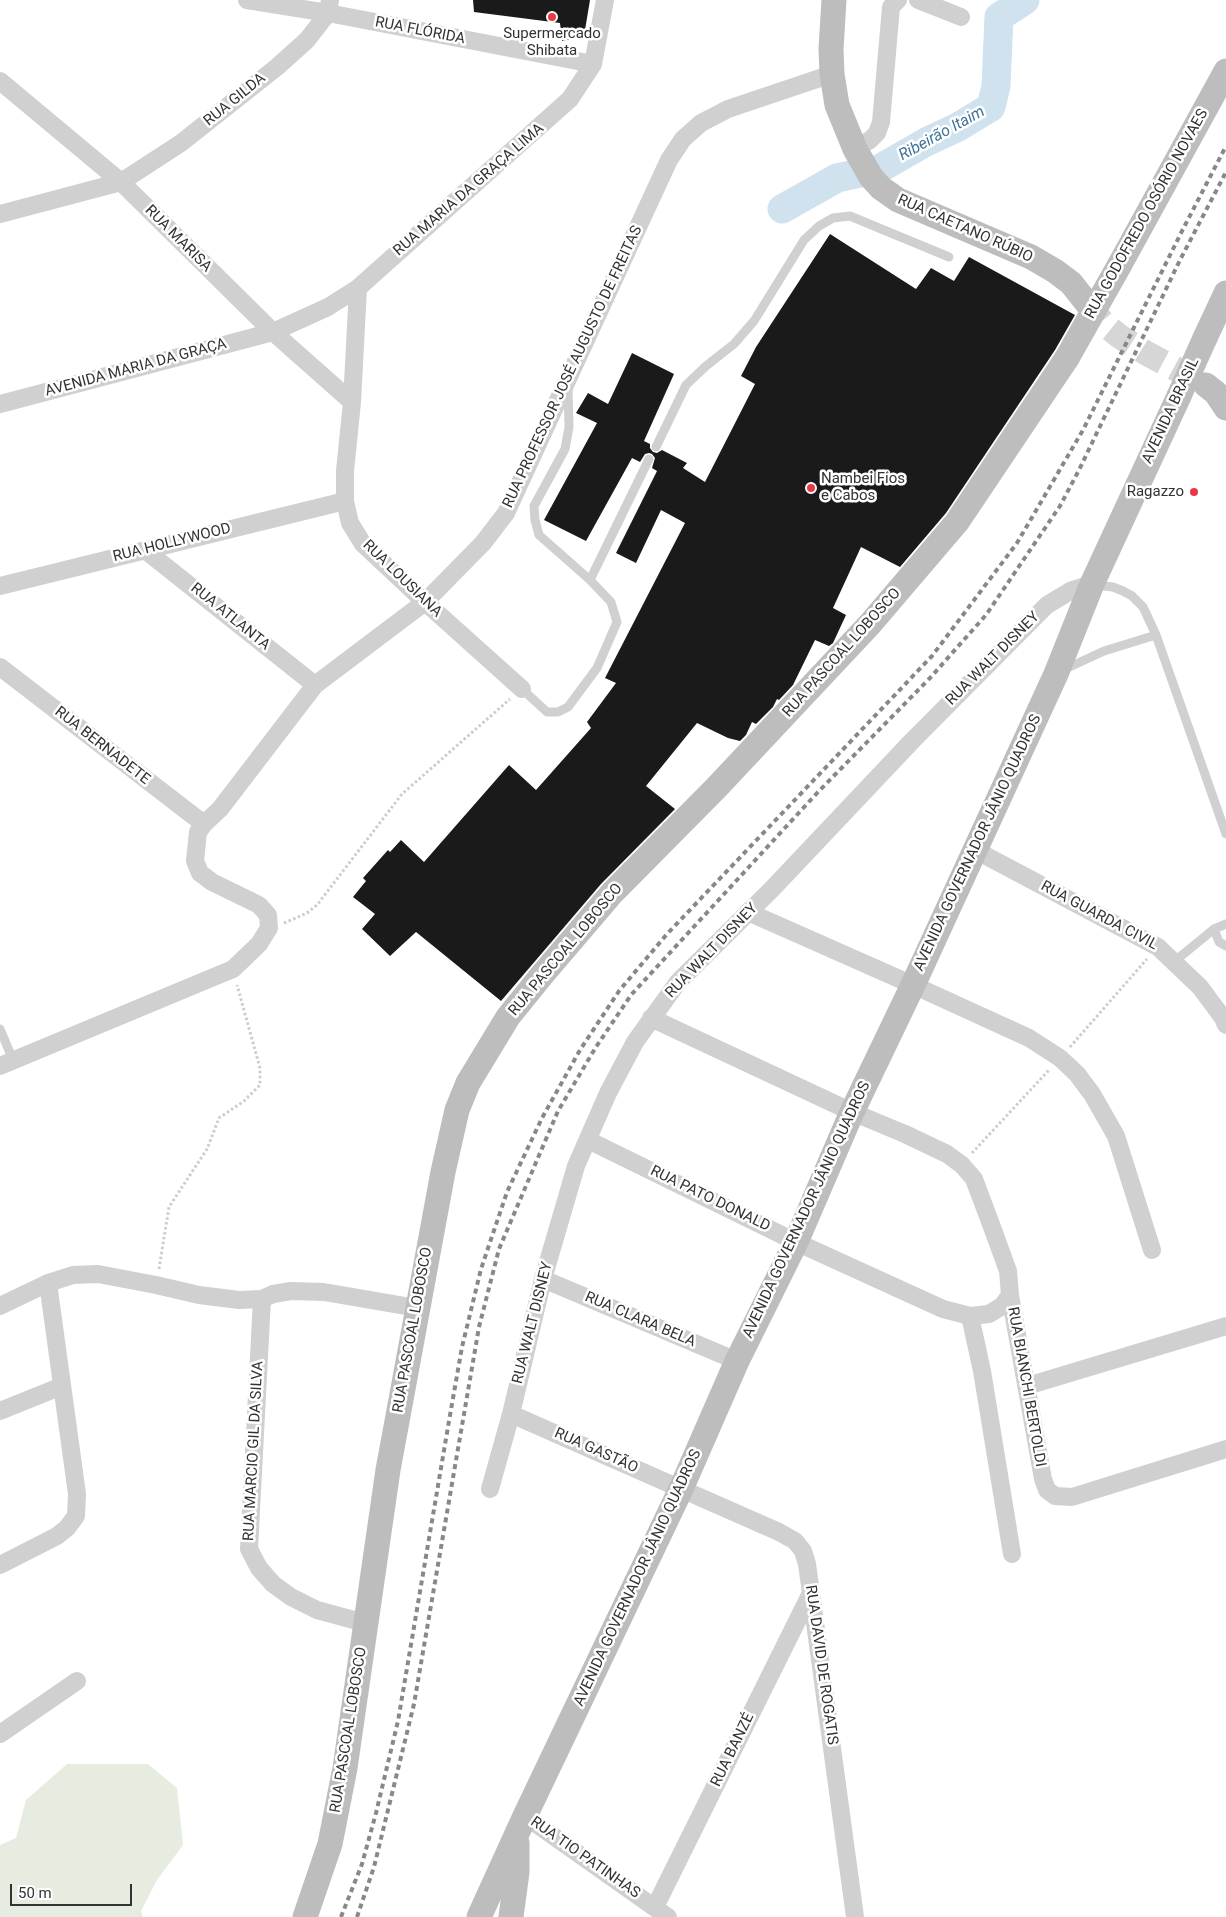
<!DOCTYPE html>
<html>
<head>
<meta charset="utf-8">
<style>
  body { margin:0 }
  #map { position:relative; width:1226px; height:1917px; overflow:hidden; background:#fff; font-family:Roboto,sans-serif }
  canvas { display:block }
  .scale { position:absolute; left:10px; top:1884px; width:122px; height:22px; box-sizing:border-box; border:2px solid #333; border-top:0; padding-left:6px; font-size:15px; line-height:18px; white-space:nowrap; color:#333; -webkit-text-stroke:4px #fff; paint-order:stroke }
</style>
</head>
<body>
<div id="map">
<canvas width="1226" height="1917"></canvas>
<div class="scale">50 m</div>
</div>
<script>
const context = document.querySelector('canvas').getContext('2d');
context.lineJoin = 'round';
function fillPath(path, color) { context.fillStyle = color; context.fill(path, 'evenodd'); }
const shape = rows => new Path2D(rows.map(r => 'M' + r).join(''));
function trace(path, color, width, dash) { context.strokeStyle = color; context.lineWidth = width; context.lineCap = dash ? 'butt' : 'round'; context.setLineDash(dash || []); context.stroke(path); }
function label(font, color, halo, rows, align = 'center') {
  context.font = font + ' Roboto,sans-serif'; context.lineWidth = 5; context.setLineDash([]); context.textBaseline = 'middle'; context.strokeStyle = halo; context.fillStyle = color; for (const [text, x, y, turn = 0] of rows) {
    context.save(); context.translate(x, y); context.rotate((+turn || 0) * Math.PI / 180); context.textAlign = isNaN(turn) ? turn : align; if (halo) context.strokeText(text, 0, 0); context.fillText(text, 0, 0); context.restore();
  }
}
const green = shape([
  [67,1764,148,1764,177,1788,183,1845,157,1880,141,1911,143,1917,0,1917,0,1845,16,1838,26,1800]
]);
const river = shape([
  [782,209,837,178,879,169,926,142,958,127,991,107,996,86,999,17,1025,0]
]);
const building = shape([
  [473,0,590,0,584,36,562,41,560,23,474,12],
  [830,234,916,289,931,268,954,281,969,257,1075,315,1055,350,946,513,900,567,861,547,833,608,846,615,833,643,829,646,815,640,793,685,779,700,777,699,773,707,756,724,752,722,746,735,740,741,728,738,697,723,646,786,675,809,601,884,501,1001,416,932,390,956,362,929,375,914,353,897,366,881,363,878,388,850,390,852,401,840,424,862,509,765,536,790,591,728,587,722,616,683,605,678,685,523,661,510,636,563,616,553,657,471,652,468,655,458,652,454,649,453,645,454,640,462,632,458,586,541,544,520,597,423,576,413,588,393,608,404,632,353,674,374,644,441,650,444,650,448,653,452,657,453,662,450,687,463,683,468,705,482,755,384,741,376,756,347]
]);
const secondaryTunnel = shape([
  [1086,302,1104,324,1119,336,1146,353,1206,385]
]);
const path = shape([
  [284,923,307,913,317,905,402,794,510,699],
  [1070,1047,1147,959],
  [972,1153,1049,1070],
  [159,1269,169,1207,207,1149,219,1118,244,1101,260,1085,260,1068,237,985]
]);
const lane = shape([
  [656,447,686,385,706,366,734,344,754,321,804,240,819,226,833,218,850,216,949,257],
  [590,580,649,459],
  [1095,585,1113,587,1123,591,1132,596,1143,607,1156,635,1226,834],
  [1063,670,1104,651,1156,635],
  [522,689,547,712,558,712,568,707,597,668,617,622,611,602,590,580,539,535,535,520,534,506,565,449,569,427,568,388],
  [1226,924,1214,929,1219,942,1226,946],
  [1175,961,1214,929],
  [0,1029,13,1060]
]);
const street = shape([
  [247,0,328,13,593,64],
  [918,0,961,17],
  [0,81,121,182,273,332,352,402],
  [855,149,870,140,877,133,881,122,891,7,898,0],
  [0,214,121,182,181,143,277,67,307,40,328,13,330,0],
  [358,288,352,402,345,471,345,501,350,523,363,544,425,602,522,689],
  [0,404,273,332,328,307,358,288,570,99,593,64,605,0],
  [145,550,315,685],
  [0,586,345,501],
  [0,667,204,824],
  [975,850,1158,947,1200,987,1223,1018,1226,1025],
  [748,912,913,985,1029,1038,1060,1058,1077,1074,1092,1094,1116,1136,1152,1250],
  [0,1066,233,969,259,944,269,928,268,915,259,905,212,882,200,873,195,861,198,832,204,824,220,809,315,685,425,602,483,543,506,513,669,160,683,139,701,123,728,109,832,74],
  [588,1140,796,1242,943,1309,970,1316,989,1314,1002,1306,1010,1295,1008,1271,992,1227,974,1179,962,1165,947,1154,905,1134,852,1112,651,1018],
  [543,1279,737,1361],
  [1010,1295,1043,1479,1047,1490,1055,1496,1072,1497,1226,1449],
  [262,1299,249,1549,259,1568,273,1584,291,1597,317,1610,365,1623],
  [0,1306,48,1283,73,1275,98,1274,156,1285,199,1295,239,1300,262,1299,273,1294,291,1291,324,1292,417,1308],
  [970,1316,982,1371,1012,1554],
  [1027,1386,1226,1326],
  [0,1411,62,1386],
  [511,1414,779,1532,795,1541,803,1551,807,1564,855,1917],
  [490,1489,511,1414,543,1279,576,1166,608,1093,635,1042,678,982,772,889,912,741,1047,605,1072,590,1092,584],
  [0,1565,57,1536,67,1528,76,1516,77,1494,48,1283],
  [0,1734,77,1681],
  [525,1816,668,1917],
  [655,1907,811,1593]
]);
const secondary = shape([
  [834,0,831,49,832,74,837,105,855,149,871,177,881,188,898,200,1031,257,1055,271,1071,283,1086,302],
  [1119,266,1226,71],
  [1205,338,1226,293],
  [1206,385,1216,393,1226,408],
  [305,1917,330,1844,345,1768,388,1470,443,1172,457,1110,468,1083,508,1017,542,975,612,893,716,788,870,624,957,522,1067,358],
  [479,1917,525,1816,681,1489,737,1361,796,1242,852,1112,913,985,1056,674,1092,584,1179,396],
  [511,1917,517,1872,517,1843]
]);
const rail = shape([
  [341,1917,362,1864,376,1813,398,1721,449,1421,462,1347,481,1269,507,1192,542,1118,580,1050,619,991,667,934,932,656,1017,543,1083,430,1182,231,1226,146],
  [357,1917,374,1867,414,1704,479,1327,499,1249,558,1111,596,1047,631,995,818,792,930,678,986,615,1060,506,1079,470,1180,260,1226,172]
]);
const secondaryBridge = shape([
  [1067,358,1119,266],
  [1179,396,1205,338]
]);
const markers = [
  [552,17,5,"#e63946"],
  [811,488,5,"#e63946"],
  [1194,492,5,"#e63946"]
];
const streetNames = [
  ["RUA FLÓRIDA",420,31,11],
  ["RUA GILDA",235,100,-39],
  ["RUA MARIA DA GRAÇA LIMA",469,190,-41],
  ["RUA GODOFREDO OSÓRIO NOVAES",1147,214,-61],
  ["RUA CAETANO RÚBIO",965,229,24],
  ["RUA MARISA",178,239,45],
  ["RUA PROFESSOR JOSÉ AUGUSTO DE FREITAS",573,367,-65],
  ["AVENIDA MARIA DA GRAÇA",136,368,-15],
  ["AVENIDA BRASIL",1171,411,-65],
  ["RUA HOLLYWOOD",172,543,-14],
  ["RUA LOUSIANA",402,579,44],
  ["RUA ATLANTA",230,617,39],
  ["RUA PASCOAL LOBOSCO",842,653,-48],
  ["RUA WALT DISNEY",993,659,-45],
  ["RUA BERNADETE",102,746,38],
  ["AVENIDA GOVERNADOR JÂNIO QUADROS",978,843,-65],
  ["RUA GUARDA CIVIL",1099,916,28],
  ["RUA PASCOAL LOBOSCO",566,950,-50],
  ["RUA WALT DISNEY",712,951,-46],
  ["RUA PATO DONALD",710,1199,26],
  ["AVENIDA GOVERNADOR JÂNIO QUADROS",807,1210,-65],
  ["RUA CLARA BELA",640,1320,23],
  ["RUA WALT DISNEY",533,1323,-76],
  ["RUA PASCOAL LOBOSCO",413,1330,-80],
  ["RUA BIANCHI BERTOLDI",1026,1387,80],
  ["RUA MARCIO GIL DA SILVA",254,1451,-87],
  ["RUA GASTÃO",596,1451,24],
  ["AVENIDA GOVERNADOR JÂNIO QUADROS",638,1578,-65],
  ["RUA DAVID DE ROGATIS",821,1665,82],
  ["RUA PASCOAL LOBOSCO",349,1730,-81],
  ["RUA BANZÉ",733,1750,-64],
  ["RUA TIO PATINHAS",585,1858,35]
];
const poiNames = [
  ["Supermercado",552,34],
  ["Shibata",552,51],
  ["Nambei Fios",821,479,"left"],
  ["e Cabos",821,496,"left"],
  ["Ragazzo",1184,492,"right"]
];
const waterNames = [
  ["Ribeirão Itaim",942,134,-29]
];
fillPath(green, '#e6ecdf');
trace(river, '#cfe2ee', 29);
fillPath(building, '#1a1a1a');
trace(secondaryTunnel, '#d6d6d6', 25, [25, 12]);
trace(path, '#cdcdcd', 3, [2.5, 2.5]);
trace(lane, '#d0d0d0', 9);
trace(street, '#d0d0d0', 18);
trace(secondary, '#bdbdbd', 25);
trace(rail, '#888', 4, [5, 4]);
trace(secondaryBridge, '#bdbdbd', 25);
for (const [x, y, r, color] of markers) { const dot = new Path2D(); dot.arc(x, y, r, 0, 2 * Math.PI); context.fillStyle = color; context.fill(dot); trace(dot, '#fff', 2); }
label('15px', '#333', '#fff', streetNames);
label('15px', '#333', '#fff', poiNames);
label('italic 16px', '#3f7597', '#fff', waterNames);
</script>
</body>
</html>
